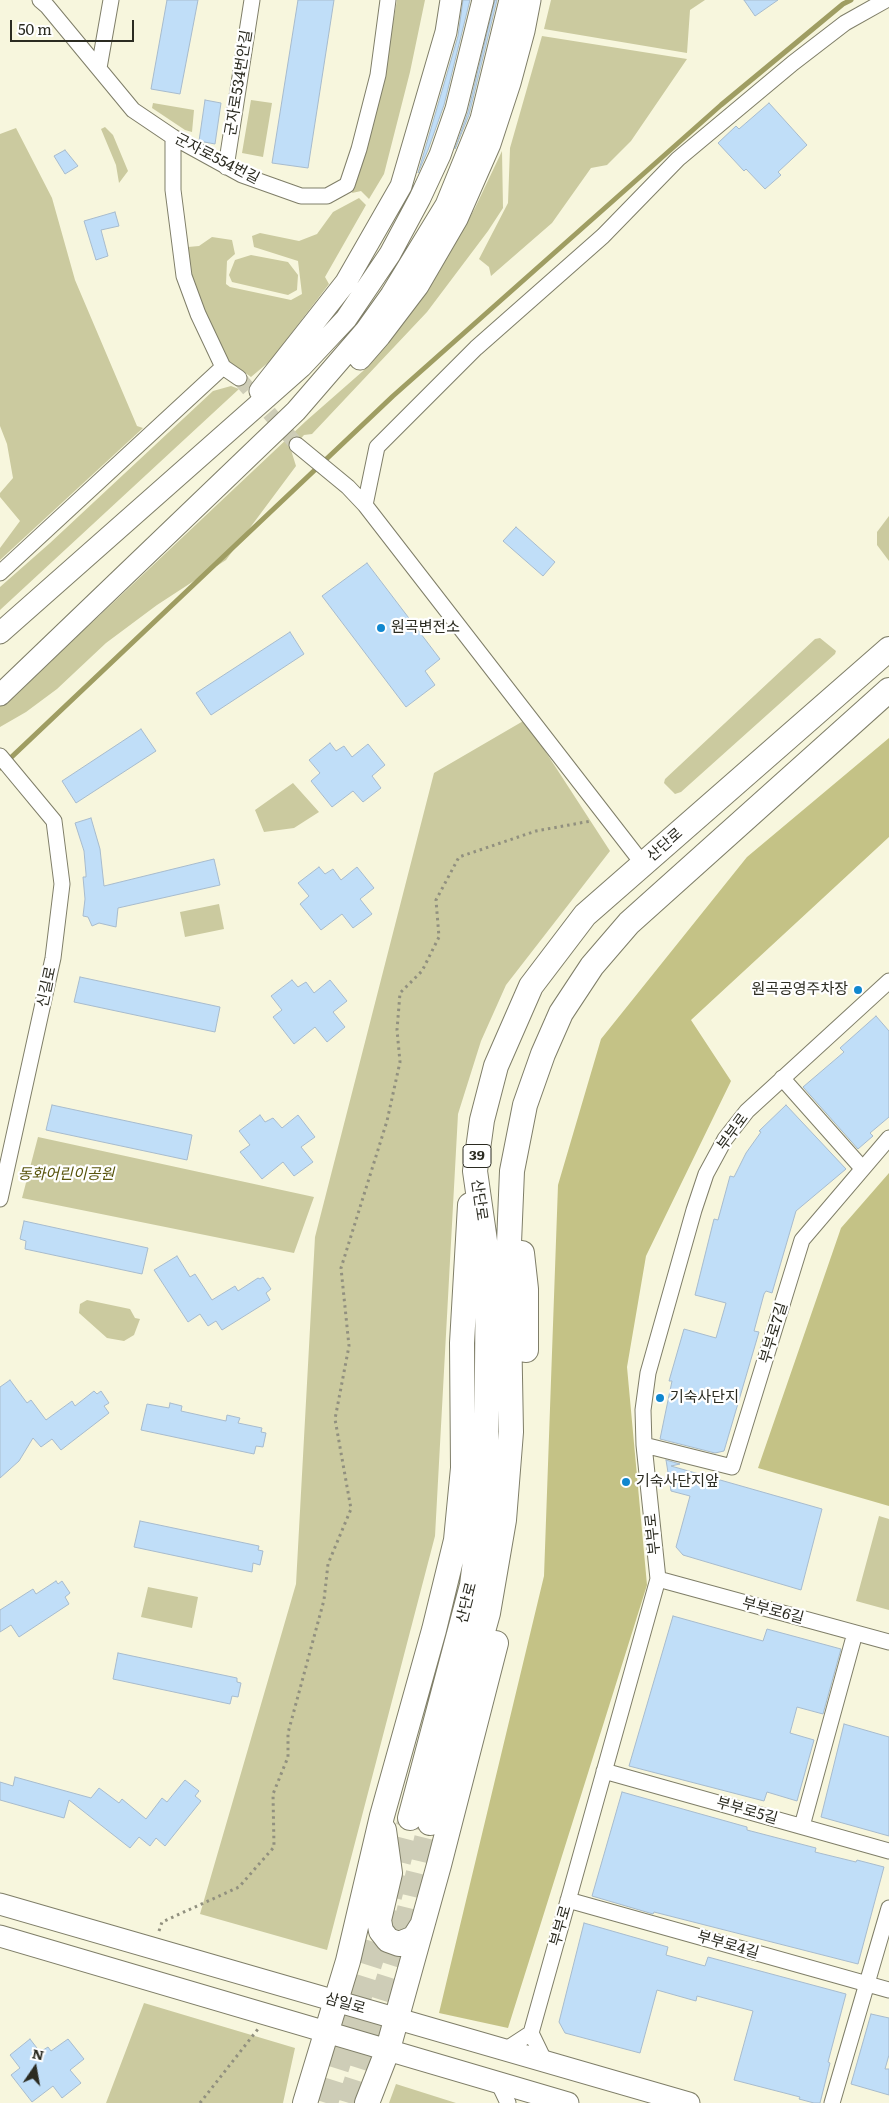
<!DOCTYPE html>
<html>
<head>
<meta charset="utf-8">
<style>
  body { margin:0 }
  #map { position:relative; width:889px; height:2103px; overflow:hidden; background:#f7f6dd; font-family:Literata,serif }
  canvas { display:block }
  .north { position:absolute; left:10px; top:2043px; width:50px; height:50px; -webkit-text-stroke:4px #fff; paint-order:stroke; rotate:12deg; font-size:14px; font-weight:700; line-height:20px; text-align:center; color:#2b2b21 }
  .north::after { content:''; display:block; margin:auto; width:18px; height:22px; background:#2b2b21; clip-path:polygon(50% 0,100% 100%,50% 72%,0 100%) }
  .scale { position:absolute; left:10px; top:20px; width:124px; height:22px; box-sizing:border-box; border:2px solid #2b2b21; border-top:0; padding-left:6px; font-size:15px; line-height:18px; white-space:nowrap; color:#2b2b21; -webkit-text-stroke:4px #fff; paint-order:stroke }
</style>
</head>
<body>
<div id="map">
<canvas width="889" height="2103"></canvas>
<div class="north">N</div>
<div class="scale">50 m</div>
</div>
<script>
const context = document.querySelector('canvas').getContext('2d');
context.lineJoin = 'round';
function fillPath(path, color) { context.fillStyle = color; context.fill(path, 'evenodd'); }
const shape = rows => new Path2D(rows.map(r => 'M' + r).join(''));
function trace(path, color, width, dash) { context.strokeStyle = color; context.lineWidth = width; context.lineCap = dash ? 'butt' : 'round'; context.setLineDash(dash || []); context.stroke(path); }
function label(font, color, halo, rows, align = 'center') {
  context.font = font + ' Literata,"Noto Sans KR",serif'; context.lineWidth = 4.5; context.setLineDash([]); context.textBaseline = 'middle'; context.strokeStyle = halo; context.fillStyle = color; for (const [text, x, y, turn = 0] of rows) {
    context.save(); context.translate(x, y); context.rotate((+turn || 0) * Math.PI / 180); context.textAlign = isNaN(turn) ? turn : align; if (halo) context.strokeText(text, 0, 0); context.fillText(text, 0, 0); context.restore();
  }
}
const green = shape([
  [397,0,425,0,410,72,384,174,369,199,361,191,352,193,380,96],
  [551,0,705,0,690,10,687,53,544,29],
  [542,36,687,59,631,141,607,165,591,168,552,223,491,276,489,267,479,259,508,203,510,148],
  [251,100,272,103,263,157,242,153],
  [153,103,194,110,192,132,185,130,152,108],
  [105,127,113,135,128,171,119,183,116,165,101,129],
  [16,128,52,198,75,280,137,426,143,428,0,560,0,548,20,521,0,497,0,493,13,478,7,444,0,426,0,134],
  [502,151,503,208,488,231,427,312,312,434,304,435,291,450,296,466,226,560,157,605,106,643,57,689,26,712,0,727,0,706,99,616,306,421,363,371,440,270,475,208],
  [359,198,366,205,325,277,329,284,270,361,251,377,244,372,242,373,230,363,204,314,188,267,188,247,199,246,212,237,232,240,235,254,227,261,226,284,230,287,291,300,302,294,298,261,254,247,252,236,260,233,299,241,317,234,333,212],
  [251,255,288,262,298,275,297,290,288,295,232,282,229,275,235,260],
  [231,386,239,389,0,610,0,587,50,543,213,391],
  [889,516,889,561,877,545,877,532],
  [820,638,836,651,835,654,681,792,675,794,664,783,665,779,815,639],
  [525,720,610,851,506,985,481,1041,458,1114,435,1536,327,1950,200,1914,296,1584,315,1237,434,773],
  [293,783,319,812,294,828,264,832,255,810],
  [219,904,224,929,185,937,180,912],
  [38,1137,314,1197,294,1253,22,1198],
  [87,1300,130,1309,135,1318,140,1319,134,1335,124,1341,107,1338,79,1313,80,1304],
  [879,1516,889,1519,889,1610,856,1601],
  [148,1587,198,1597,192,1628,141,1617],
  [144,2003,295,2048,283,2103,106,2103],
  [396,2084,456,2103,389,2103]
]);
const forest = shape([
  [889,738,889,837,691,1020,731,1081,646,1256,627,1367,647,1585,508,2028,439,2013,544,1576,558,1185,601,1039,747,857],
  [889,1173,889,1506,758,1468,841,1228]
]);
const stream = shape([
  [0,768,393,396,721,105,843,4,851,0]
]);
const building = shape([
  [167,0,198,0,180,94,151,89,167,0],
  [298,0,334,0,308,168,272,163,298,0],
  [463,0,470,0,444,105,428,150,418,173,458,36,463,0],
  [495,0,497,0,469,115,455,149,468,112,495,0],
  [744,0,778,0,755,16,744,0],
  [205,100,221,103,215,144,199,141,205,100],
  [769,103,807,145,778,172,781,175,765,189,746,169,744,171,718,143,736,126,739,129,769,103],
  [65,150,78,166,65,174,54,156,65,150],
  [115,212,119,226,101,230,108,256,96,260,84,221,115,212],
  [516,527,555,562,543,576,503,541,516,527],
  [367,563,440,659,425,671,435,685,406,707,322,596,367,563],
  [290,632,304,654,211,715,196,693,290,632],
  [141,729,156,751,76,803,62,781,141,729],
  [330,743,336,751,344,746,352,757,368,744,385,765,372,776,381,788,363,802,353,791,332,807,311,781,320,773,309,760,330,743],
  [91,818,100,849,104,886,214,859,220,885,118,908,116,927,99,923,92,926,88,917,83,916,85,899,83,877,86,877,86,874,84,851,75,823,91,818],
  [319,867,325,874,333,869,341,880,357,867,374,888,360,899,372,914,353,928,342,914,321,930,300,904,309,896,298,883,319,867],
  [80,977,220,1007,215,1032,74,1002,80,977],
  [292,980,298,987,306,982,314,993,330,980,347,1001,333,1012,345,1027,327,1042,315,1027,294,1044,273,1017,282,1010,271,996,292,980],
  [876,1016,889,1031,889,1117,870,1133,873,1136,858,1149,803,1087,844,1052,840,1048,876,1016],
  [52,1105,192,1135,187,1160,46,1130,52,1105],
  [786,1105,846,1169,796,1211,772,1293,766,1291,764,1294,754,1331,759,1332,724,1451,715,1453,660,1439,672,1381,669,1381,684,1329,716,1338,726,1303,695,1295,714,1219,718,1220,730,1176,734,1177,746,1153,761,1132,759,1131,786,1105],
  [260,1115,265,1122,273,1118,282,1128,298,1115,315,1137,301,1147,313,1162,294,1176,283,1162,262,1179,240,1152,250,1145,239,1131,260,1115],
  [24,1221,148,1248,142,1274,25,1249,26,1241,20,1239,24,1221],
  [177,1256,190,1277,195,1274,212,1300,235,1286,238,1291,258,1278,260,1279,263,1277,271,1289,266,1293,270,1300,222,1330,216,1321,208,1326,200,1314,188,1322,154,1270,177,1256],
  [10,1380,27,1403,31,1400,46,1420,72,1401,75,1406,94,1391,97,1394,101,1391,109,1403,104,1406,109,1413,61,1450,52,1439,41,1447,33,1438,19,1461,0,1478,0,1387,10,1380],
  [170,1403,182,1406,181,1411,226,1421,227,1415,240,1418,238,1423,262,1428,261,1432,266,1433,263,1447,256,1446,254,1454,141,1430,147,1404,169,1408,170,1403],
  [666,1460,680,1464,671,1466,822,1509,801,1590,683,1555,676,1547,690,1496,671,1491,666,1460],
  [140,1521,259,1546,258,1550,263,1551,260,1565,253,1563,252,1572,134,1547,140,1521],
  [56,1581,58,1584,62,1581,70,1593,65,1597,69,1604,19,1637,11,1625,0,1632,0,1610,33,1589,36,1594,56,1581],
  [673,1616,763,1641,767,1629,841,1649,823,1714,797,1707,790,1733,814,1740,797,1801,767,1792,764,1801,629,1766,673,1616],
  [118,1653,237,1678,237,1682,241,1683,238,1697,232,1696,230,1704,113,1679,118,1653],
  [844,1724,889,1737,889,1836,821,1817,844,1724],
  [15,1777,91,1798,99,1788,119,1803,122,1799,146,1819,162,1798,167,1802,185,1780,199,1791,195,1796,201,1801,165,1846,156,1838,150,1846,139,1837,130,1848,69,1800,64,1818,0,1800,0,1782,13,1786,15,1777],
  [622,1792,747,1827,747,1830,816,1848,815,1852,856,1862,857,1860,884,1867,858,1964,654,1912,653,1914,592,1896,622,1792],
  [584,1923,668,1947,666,1955,705,1966,708,1957,846,1994,828,2062,830,2063,820,2103,814,2103,799,2099,800,2097,734,2080,753,2011,697,1996,696,2001,657,1990,640,2053,565,2033,559,2022,584,1923],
  [871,2014,889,2018,889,2055,885,2069,889,2069,889,2095,851,2084,871,2014],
  [30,2039,40,2052,48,2047,51,2051,68,2039,84,2059,70,2070,81,2083,62,2098,53,2086,32,2102,11,2075,20,2068,10,2055,30,2039]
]);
const streetTunnel = shape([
  [239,378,297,445]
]);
const primaryTunnel = shape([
  [326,2103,384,1920,410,1818],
  [349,2103,405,1926,430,1823]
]);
const path = shape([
  [159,1931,162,1922,239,1887,274,1847,273,1794,288,1757,288,1733,324,1600,328,1564,351,1509,335,1419,349,1346,341,1268,387,1121,400,1062,397,1030,400,993,422,971,439,937,436,900,459,857,536,831,591,821],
  [200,2103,258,2029]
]);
const street = shape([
  [40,0,47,6,133,110,173,137,242,175,301,196,327,196,347,185,359,149,378,75,388,0],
  [99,68,111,0],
  [173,137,173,190,184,276,198,314,223,367,239,378],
  [226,167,252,0],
  [297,445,348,487,365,505,643,864],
  [365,505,377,447,476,348,603,236,678,159,793,63,845,23,886,0],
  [0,573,223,367],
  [0,756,54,821,62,884,53,958,0,1199],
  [782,1078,862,1168],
  [644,1445,732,1467,802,1240,889,1138],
  [658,1579,889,1642],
  [604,1771,889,1851],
  [802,1826,855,1633],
  [568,1900,889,1990],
  [531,2033,545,2062],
  [505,2050,531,2033,658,1579,644,1445,643,1410,648,1373,694,1210,706,1174,725,1139,747,1111,889,981],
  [498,2082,508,2103],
  [832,2103,889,1908]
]);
const secondary = shape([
  [360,359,380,336,418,286,457,219,490,144,510,83,524,31,530,0],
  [260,391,346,282,401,186,446,32,451,0],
  [0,633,301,367,346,319,390,254,420,198,440,155,456,109,483,0],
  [0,695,296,411,366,330,391,295,446,205,481,119,510,0],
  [0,1904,689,2103],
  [0,1936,568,2103]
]);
const primary = shape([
  [522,1253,526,1289,526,1350],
  [410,1818,472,1585,486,1474,488,1262,475,1171,482,1120,496,1066,531,986,585,915,889,649],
  [430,1823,488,1613,504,1520,511,1432,508,1267,512,1171,525,1105,543,1054,561,1013,592,966,629,923,889,690],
  [384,1830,390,1873,379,1920,381,1931,388,1940,399,1944,414,1938,421,1927],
  [305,2103,348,1961,382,1816,434,1630,456,1540,463,1468,462,1343,470,1205],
  [367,2103,388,2049,439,1865,496,1643]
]);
const markers = [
  [381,628,5,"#1087cf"],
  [858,990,5,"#1087cf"],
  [660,1398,5,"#1087cf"],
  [626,1482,5,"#1087cf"]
];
const shields = [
  [477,1156,28]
];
const shieldNames = [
  ["39",477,1156]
];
const streetNames = [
  ["군자로534번안길",239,83,-81],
  ["군자로554번길",217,159,27],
  ["산단로",665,845,-41],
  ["신길로",47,987,-78],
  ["부부로",733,1132,-54],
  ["산단로",479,1200,82],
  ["부부로7길",774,1333,-73],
  ["부부로",653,1534,-96],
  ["산단로",467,1603,-76],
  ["부부로6길",773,1611,15],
  ["부부로5길",747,1811,16],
  ["부부로",561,1926,-74],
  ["부부로4길",728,1945,16],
  ["삼일로",345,2004,16]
];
const poiNames = [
  ["원곡변전소",391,628],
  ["원곡공영주차장",848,990,"right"],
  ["기숙사단지",670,1398],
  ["기숙사단지앞",636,1482]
];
const parkNames = [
  ["동화어린이공원",66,1175]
];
fillPath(green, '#cbca9f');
fillPath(forest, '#c4c286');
trace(stream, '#9f9d62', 5);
fillPath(building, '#c0def8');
trace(building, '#a7bbcd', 1);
trace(streetTunnel, '#cecdb7', 15, [15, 8]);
trace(primaryTunnel, '#cecdb7', 24, [24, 12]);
trace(street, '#7f7e68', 17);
trace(secondary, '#7f7e68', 23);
trace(primary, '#7f7e68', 26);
trace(path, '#91907f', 3, [2.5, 4]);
trace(street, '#fff', 15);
trace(secondary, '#fff', 21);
trace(primary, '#fff', 24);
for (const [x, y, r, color] of markers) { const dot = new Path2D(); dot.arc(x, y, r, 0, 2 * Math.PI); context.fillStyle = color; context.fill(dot); trace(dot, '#fff', 2); }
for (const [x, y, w] of shields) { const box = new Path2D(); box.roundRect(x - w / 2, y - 11.5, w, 23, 4); context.fillStyle = '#fff'; context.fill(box); trace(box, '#2b2b21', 1); }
label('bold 14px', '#2b2b21', null, shieldNames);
label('15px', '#2b2b21', '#fff', streetNames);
label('15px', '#2b2b21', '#fff', poiNames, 'left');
label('italic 15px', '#58540c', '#fff', parkNames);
</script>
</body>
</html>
